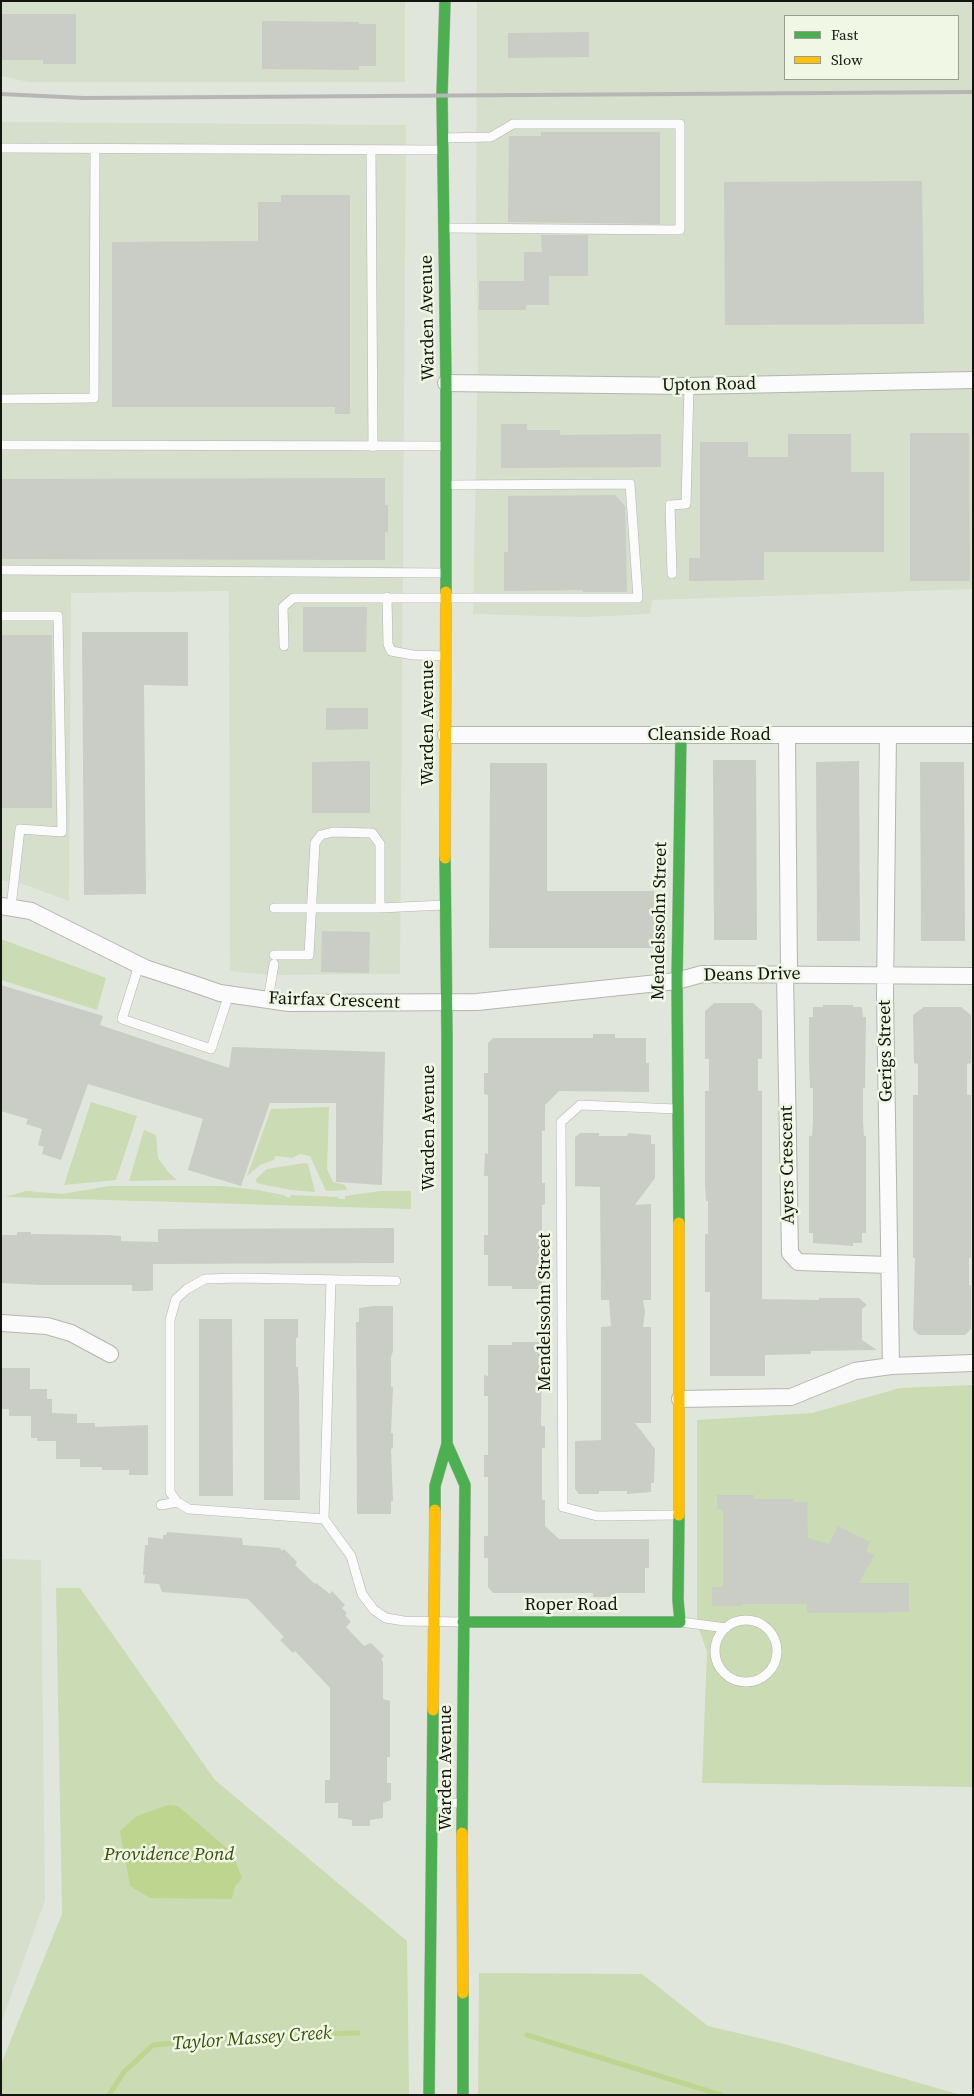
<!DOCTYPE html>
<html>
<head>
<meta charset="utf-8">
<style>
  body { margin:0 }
  #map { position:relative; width:974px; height:2096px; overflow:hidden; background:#e1e6dc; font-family:"Source Serif 4",serif }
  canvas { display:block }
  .frame { position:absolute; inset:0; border:2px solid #13150f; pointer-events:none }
  .legend { position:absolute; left:784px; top:15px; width:175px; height:65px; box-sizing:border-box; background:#f0f7e5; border:1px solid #989d8f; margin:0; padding:6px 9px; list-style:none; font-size:15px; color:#13150f }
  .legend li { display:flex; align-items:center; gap:10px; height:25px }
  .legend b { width:25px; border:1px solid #989d8f }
</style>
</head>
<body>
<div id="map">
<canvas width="974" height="2096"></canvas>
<div class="frame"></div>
<ul class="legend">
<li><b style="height:6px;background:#4caf50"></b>Fast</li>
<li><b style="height:6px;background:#ffc107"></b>Slow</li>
</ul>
</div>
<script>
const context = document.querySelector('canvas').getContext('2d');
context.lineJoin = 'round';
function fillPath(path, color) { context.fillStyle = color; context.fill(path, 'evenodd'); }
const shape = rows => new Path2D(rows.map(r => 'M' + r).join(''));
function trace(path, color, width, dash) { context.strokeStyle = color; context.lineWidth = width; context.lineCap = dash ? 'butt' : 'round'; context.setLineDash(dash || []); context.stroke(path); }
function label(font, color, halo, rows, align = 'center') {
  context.font = font + ' "Source Serif 4",serif'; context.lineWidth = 5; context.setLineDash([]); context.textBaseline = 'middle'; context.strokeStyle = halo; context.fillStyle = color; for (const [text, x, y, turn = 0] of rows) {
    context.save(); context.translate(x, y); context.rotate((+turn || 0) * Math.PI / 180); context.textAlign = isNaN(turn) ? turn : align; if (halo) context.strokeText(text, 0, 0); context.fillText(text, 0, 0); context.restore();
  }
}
const built = shape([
  [1,1,405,1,405,82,29,82,1,76],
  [477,1,973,1,973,589,652,600,650,614,584,617,473,614,478,356,476,222],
  [785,16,958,16,958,79,785,79],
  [1,122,406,125,400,974,267,975,230,971,229,591,71,593,69,901,26,885,1,880],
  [1,1559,41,1560,45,1900,1,2024]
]);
const green = shape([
  [1,939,106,978,97,1010,1,980],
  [91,1102,137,1116,116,1180,64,1185],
  [329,1107,327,1169,333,1182,345,1185,347,1190,326,1191,310,1156,300,1154,292,1158,275,1156,274,1160,260,1165,247,1176,271,1109],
  [144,1130,156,1135,158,1158,169,1173,177,1180,129,1181],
  [304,1163,308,1164,315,1192,291,1190,260,1184,256,1182,256,1179,267,1169],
  [109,1186,222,1186,258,1190,283,1195,289,1198,291,1195,338,1197,339,1199,345,1199,345,1196,381,1191,411,1191,411,1209,5,1197,26,1191,62,1194],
  [973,1385,973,1787,702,1783,707,1651,697,1624,697,1420,812,1413,900,1388],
  [56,1588,80,1588,215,1780,407,1941,409,2095,1,2095,1,2064,62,1914],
  [479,1973,642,1974,708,2026,784,2044,961,2095,478,2095]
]);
const water = shape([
  [168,1805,178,1806,232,1853,242,1878,235,1886,232,1899,150,1898,130,1886,120,1831,137,1816]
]);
const stream = shape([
  [527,2035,721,2095],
  [109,2095,124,2072,153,2045,253,2035,358,2033]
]);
const building = shape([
  [1,14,76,14,76,64,43,64,43,60,1,60],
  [262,21,359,22,359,24,376,24,376,66,359,66,359,70,262,69],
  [589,32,589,57,508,58,508,33],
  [541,132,660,132,660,224,508,222,509,136,541,136],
  [922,181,924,324,725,325,724,182],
  [281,195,350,195,350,414,335,414,335,407,112,407,112,242,258,241,258,202,281,202],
  [541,235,588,235,588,276,549,276,549,305,526,305,526,310,479,310,479,281,524,281,524,252,542,252],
  [501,424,527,424,527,430,560,430,560,435,661,434,661,467,501,468],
  [910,433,969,433,970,581,910,581],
  [788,434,851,434,851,472,884,472,884,552,764,552,764,580,689,581,689,558,700,558,700,442,748,442,748,457,788,457],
  [367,478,385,478,385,505,388,505,388,532,385,532,385,560,1,559,1,479],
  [615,495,625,506,627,592,583,592,582,590,504,591,504,552,508,552,508,496],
  [303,607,367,607,366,652,303,652],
  [82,632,188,632,188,686,144,685,146,894,84,895],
  [1,635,52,635,52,808,1,808],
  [326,708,368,708,368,729,326,730],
  [713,760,756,760,757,940,714,940],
  [370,761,370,813,312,813,312,762],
  [859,761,860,941,817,941,816,762],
  [920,762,964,762,965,941,921,941],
  [490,763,547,763,547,891,654,891,654,948,489,948],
  [322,931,370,932,369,973,321,972],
  [1,985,103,1016,100,1025,229,1068,232,1047,385,1052,382,1185,336,1182,336,1103,270,1103,241,1186,188,1170,203,1119,88,1084,61,1160,42,1154,44,1147,38,1145,42,1129,26,1124,28,1119,1,1111],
  [714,1003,753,1003,762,1011,762,1059,758,1059,758,1091,762,1091,762,1299,819,1300,819,1298,859,1298,867,1305,862,1309,862,1340,877,1350,811,1351,811,1354,765,1355,765,1376,710,1376,710,1292,705,1292,705,1234,708,1234,708,1201,706,1201,705,1183,705,1091,709,1091,709,1059,705,1059,705,1011],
  [823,1005,853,1005,853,1007,862,1007,863,1017,866,1017,865,1088,863,1088,863,1120,864,1136,866,1136,866,1233,862,1233,862,1243,853,1243,853,1246,813,1243,813,1233,809,1233,809,1136,812,1136,813,1120,813,1088,810,1088,809,1062,809,1017,813,1017,813,1007,823,1007],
  [924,1007,961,1007,971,1015,971,1063,967,1064,967,1095,971,1095,971,1258,969,1258,969,1285,971,1285,971,1329,965,1335,919,1335,913,1329,915,1258,913,1258,913,1095,918,1095,918,1064,914,1063,913,1015],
  [593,1034,615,1034,615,1038,646,1038,646,1063,649,1063,649,1092,559,1091,545,1105,545,1131,542,1131,542,1183,545,1183,545,1204,542,1205,542,1289,512,1289,512,1286,488,1286,488,1255,484,1255,484,1235,488,1235,488,1176,484,1176,485,1153,488,1154,488,1095,484,1094,484,1073,488,1073,488,1043,493,1038,593,1038],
  [580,1133,599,1133,599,1136,627,1136,628,1133,651,1135,651,1144,655,1144,655,1178,635,1205,651,1204,651,1300,643,1300,645,1312,643,1327,651,1327,651,1423,635,1423,655,1449,654,1483,651,1483,651,1492,627,1494,627,1491,599,1491,599,1494,579,1494,575,1489,575,1441,601,1440,601,1327,611,1326,609,1300,601,1300,600,1187,575,1186,575,1137],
  [394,1228,394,1263,153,1264,153,1290,149,1291,132,1291,132,1285,39,1285,1,1283,1,1235,17,1235,17,1232,31,1232,31,1234,108,1235,121,1236,121,1241,158,1242,158,1229],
  [373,1306,393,1306,393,1351,391,1357,391,1387,393,1387,391,1433,393,1433,393,1448,391,1449,393,1501,391,1501,391,1514,357,1514,356,1322,359,1322,359,1308],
  [199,1319,232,1319,233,1496,199,1496],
  [264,1319,298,1319,298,1337,296,1338,296,1367,298,1367,299,1392,300,1500,264,1500],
  [512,1342,542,1342,541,1426,545,1426,545,1448,542,1448,542,1500,545,1500,545,1526,559,1539,649,1539,649,1568,645,1568,645,1593,615,1593,615,1597,593,1597,593,1593,493,1593,488,1587,488,1558,484,1558,484,1536,488,1536,488,1477,484,1477,484,1455,488,1455,488,1396,484,1396,484,1375,488,1376,488,1345,512,1345],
  [1,1368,30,1368,30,1389,47,1389,47,1399,52,1399,52,1413,77,1414,77,1423,95,1423,95,1427,148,1425,148,1475,129,1475,129,1470,102,1470,102,1467,80,1467,80,1459,56,1459,56,1441,37,1441,37,1438,31,1438,31,1416,9,1416,9,1409,1,1409],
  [717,1495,754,1495,754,1499,794,1499,794,1502,807,1502,808,1538,829,1544,838,1526,870,1542,866,1551,875,1555,859,1583,909,1583,909,1612,807,1613,807,1604,742,1604,742,1606,712,1606,712,1587,723,1587,723,1510,717,1509],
  [167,1532,242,1538,243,1545,280,1548,282,1551,284,1549,297,1562,295,1565,315,1584,316,1583,330,1594,332,1591,345,1605,342,1608,347,1613,345,1615,351,1622,346,1627,364,1646,371,1643,384,1656,381,1659,383,1662,383,1699,390,1701,390,1757,387,1757,387,1783,391,1783,391,1800,383,1803,383,1818,370,1820,370,1826,352,1826,352,1820,338,1818,338,1803,325,1803,325,1780,330,1780,330,1688,295,1651,293,1653,280,1640,284,1637,248,1599,162,1592,159,1584,144,1583,145,1575,143,1575,144,1559,145,1545,148,1545,148,1537,163,1539,163,1535,166,1535]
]);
const lane = shape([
  [443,138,491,137,513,124,680,124,680,230,445,228],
  [1,148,442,150],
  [371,151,373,447],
  [1,399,94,398,95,149],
  [1,445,446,446],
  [1,570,446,573],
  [672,574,670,505,686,504,689,386],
  [387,597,388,644,391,651,413,655,446,656],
  [1,616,58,616,62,832,20,829,11,907],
  [284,646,283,607,293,598,638,598,630,484,447,485],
  [274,908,380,908,444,905],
  [274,955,309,955,315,843,321,835,333,832,372,833,380,844,380,908],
  [139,965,122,1019,211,1049,229,994],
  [268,1000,274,964],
  [677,1109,580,1105,561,1122,563,1507,597,1516,678,1515],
  [331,1280,324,1519,351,1556,362,1594,374,1610,386,1618,404,1621,462,1622],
  [161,1505,177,1502],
  [324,1519,189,1509,177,1502,170,1492,170,1320,176,1299,187,1289,205,1279,237,1278,396,1281],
  '715 1651a31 31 0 1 1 62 0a31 31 0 1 1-62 0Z',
  [681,1622,726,1628],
  [433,1803,462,1803]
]);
const street = shape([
  [446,383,689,386,973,380],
  [446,735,973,735],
  [787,735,789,974],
  [888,735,885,995,891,1366],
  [1,906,31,911,145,968,191,983,220,993,289,1003,477,1002,677,981,702,974,973,976],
  [785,974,790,1253,798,1262,889,1265],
  [1,1323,47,1326,71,1333,110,1354],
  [680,1399,791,1397,855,1371,891,1366,973,1363]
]);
const fast = shape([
  [445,1,442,95,446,383,446,592],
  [679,1223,677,981,681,735],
  [447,1444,465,1485,462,1833],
  [435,1510,435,1486,447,1444,447,1036,445,858],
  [463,1622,680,1622,678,1600,679,1515],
  [463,1993,463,2095],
  [429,2095,433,1710]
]);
const slow = shape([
  [445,858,446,592],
  [679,1223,679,1515],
  [433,1710,435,1510],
  [462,1833,463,1993]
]);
const rail = shape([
  [1,94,84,98,973,92]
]);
const streetNames = [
  ["Warden Avenue",428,318,-91],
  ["Upton Road",709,385,-1],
  ["Warden Avenue",428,723,-90],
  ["Cleanside Road",709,735],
  ["Mendelssohn Street",660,921,-89],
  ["Deans Drive",752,975,-1],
  ["Fairfax Crescent",334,1001,2],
  ["Gerigs Street",886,1051,-91],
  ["Warden Avenue",429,1128,-90],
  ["Ayers Crescent",788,1165,-91],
  ["Mendelssohn Street",545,1312,-90],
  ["Roper Road",571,1605],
  ["Warden Avenue",446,1768,-90]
];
const waterNames = [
  ["Providence Pond",169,1855],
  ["Taylor Massey Creek",252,2039,-4]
];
fillPath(built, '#d6decc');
fillPath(green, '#cbdbb3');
fillPath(water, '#bdd58f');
trace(stream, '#bdd58f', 5);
fillPath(building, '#c9cdc5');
trace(lane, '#b3b6af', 10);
trace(street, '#b3b6af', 18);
trace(fast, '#b3b6af', 12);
trace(slow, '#b3b6af', 12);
trace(lane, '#fafbfa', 9);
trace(street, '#fafbfa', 16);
trace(fast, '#4caf50', 11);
trace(slow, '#ffc107', 11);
trace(rail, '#b6b6b4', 4);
label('18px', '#13150f', '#f0f7e5', streetNames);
label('italic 19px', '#3b4f07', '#f0f7e5', waterNames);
</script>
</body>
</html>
